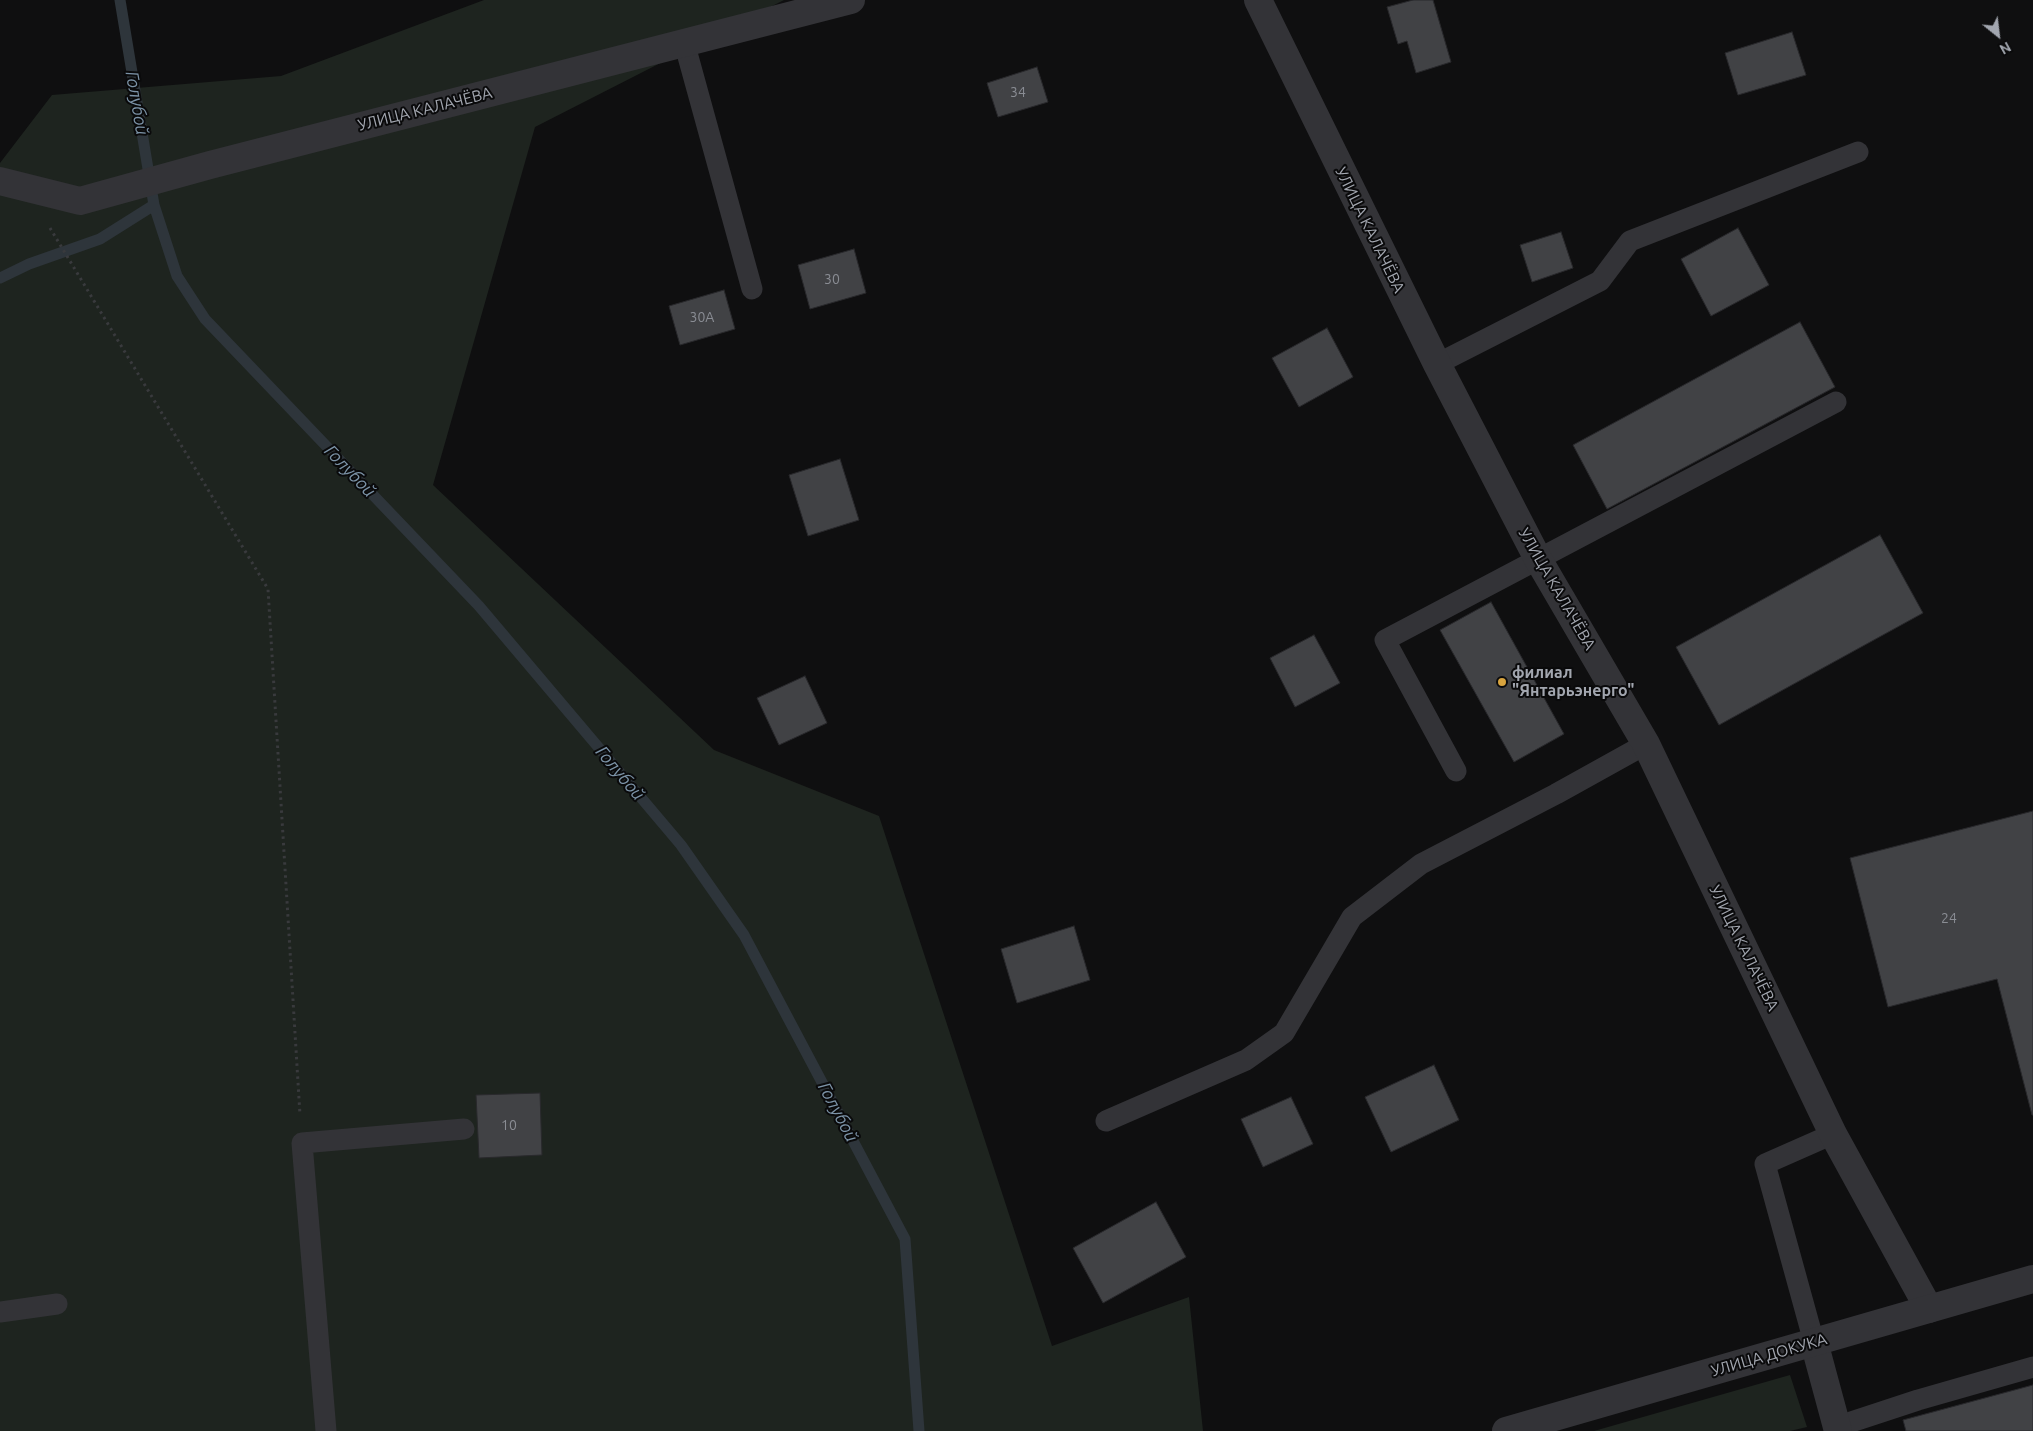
<!DOCTYPE html>
<html>
<head>
<meta charset="utf-8">
<style>
  body { margin:0 }
  #map { position:relative; width:2033px; height:1431px; overflow:hidden; background:#0f0f10; font-family:Ubuntu,sans-serif }
  canvas { display:block }
  .north { position:absolute; left:1973px; top:10px; width:50px; height:50px; -webkit-text-stroke:4px #0a0a0b; paint-order:stroke; rotate:151deg; font-size:14px; font-weight:700; line-height:20px; text-align:center; color:#a2a6af }
  .north::after { content:''; display:block; margin:auto; width:18px; height:22px; background:#a2a6af; clip-path:polygon(50% 0,100% 100%,50% 72%,0 100%) }
</style>
</head>
<body>
<div id="map">
<canvas width="2033" height="1431"></canvas>
<div class="north">N</div>
</div>
<script>
const context = document.querySelector('canvas').getContext('2d');
context.lineJoin = 'round';
function fillPath(path, color) { context.fillStyle = color; context.fill(path, 'evenodd'); }
const shape = rows => new Path2D(rows.map(r => 'M' + r).join(''));
function trace(path, color, width, dash) { context.strokeStyle = color; context.lineWidth = width; context.lineCap = dash ? 'butt' : 'round'; context.setLineDash(dash || []); context.stroke(path); }
function label(font, color, halo, rows, align = 'center') {
  context.font = font + ' Ubuntu,sans-serif'; context.lineWidth = 4; context.setLineDash([]); context.textBaseline = 'middle'; context.strokeStyle = halo; context.fillStyle = color; for (const [text, x, y, turn = 0] of rows) {
    context.save(); context.translate(x, y); context.rotate((+turn || 0) * Math.PI / 180); context.textAlign = isNaN(turn) ? turn : align; if (halo) context.strokeText(text, 0, 0); context.fillText(text, 0, 0); context.restore();
  }
}
const green = shape([
  [484,0,784,0,535,127,433,485,714,750,879,816,1052,1346,1189,1297,1203,1431,0,1431,0,163,52,95,281,76],
  [1790,1375,1807,1427,1790,1431,1594,1431]
]);
const stream = shape([
  [120,0,154,205,177,276,205,319,479,606,681,845,744,935,905,1239,919,1431],
  [0,278,29,264,100,239,154,205]
]);
const building = shape([
  [1413,0,1433,0,1451,62,1416,73,1407,41,1398,44,1387,7,1413,0],
  [1792,32,1806,75,1738,95,1725,53,1792,32],
  [1037,67,1048,102,998,117,987,83,1037,67],
  [1738,228,1769,285,1711,316,1681,259,1738,228],
  [1561,232,1573,268,1532,282,1520,245,1561,232],
  [854,249,866,293,810,309,798,265,854,249],
  [724,290,735,329,680,345,669,306,724,290],
  [1800,322,1835,387,1607,509,1573,445,1800,322],
  [1327,328,1353,377,1299,407,1272,358,1327,328],
  [840,459,859,520,808,536,789,475,840,459],
  [1880,535,1923,613,1719,725,1676,647,1880,535],
  [1491,602,1564,734,1514,762,1440,630,1491,602],
  [1314,635,1340,683,1295,707,1270,658,1314,635],
  [805,676,827,723,779,745,757,698,805,676],
  [2033,811,2033,1115,2032,1115,1997,979,1888,1007,1850,858,2033,811],
  [1074,926,1090,980,1017,1003,1001,949,1074,926],
  [1434,1065,1459,1120,1391,1152,1365,1097,1434,1065],
  [540,1093,542,1155,479,1158,476,1095,540,1093],
  [1291,1097,1313,1144,1263,1167,1241,1119,1291,1097],
  [1156,1202,1186,1257,1103,1303,1073,1248,1156,1202],
  [2033,1385,2033,1431,1906,1431,1903,1420,2033,1385]
]);
const path = shape([
  [50,228,268,589,300,1115]
]);
const service = shape([
  [684,42,752,289],
  [1437,364,1600,281,1630,241,1858,152],
  [1456,771,1385,640,1836,402],
  [1106,1121,1246,1060,1284,1033,1352,917,1421,864,1556,794,1646,744],
  [0,1312,57,1304],
  [1814,1342,1765,1164,1833,1134],
  [1836,1427,1918,1400,2033,1367],
  [326,1431,302,1143,464,1129]
]);
const minor = shape([
  [1258,0,1437,364,1538,559,1646,744,1833,1134,1929,1309],
  [0,181,80,201,210,165,851,0],
  [1814,1342,1838,1431]
]);
const tertiary = shape([
  [1506,1431,2033,1279]
]);
const markers = [
  [1502,682,5,"#d8a43f"]
];
const numberNames = [
  ["34",1018,92],
  ["30",832,279],
  ["30А",702,317],
  ["24",1949,918],
  ["10",509,1125]
];
const streetNames = [
  ["УЛИЦА КАЛАЧЁВА",425,109,-14],
  ["УЛИЦА КАЛАЧЁВА",1370,230,64],
  ["УЛИЦА КАЛАЧЁВА",1557,589,60],
  ["УЛИЦА КАЛАЧЁВА",1744,948,64],
  ["УЛИЦА ДОКУКА",1769,1355,-16]
];
const poiNames = [
  ["филиал",1512,673],
  ["\"Янтарьэнерго\"",1512,691]
];
const waterNames = [
  ["Голубой",137,103,80],
  ["Голубой",350,471,46],
  ["Голубой",620,773,50],
  ["Голубой",838,1112,62]
];
fillPath(green, '#1e241f');
trace(stream, '#2e353b', 11);
fillPath(building, '#414245');
trace(building, '#29292c', 1);
trace(path, '#393a3d', 3, [2.5, 4]);
trace(service, '#333337', 21);
trace(minor, '#333337', 28);
trace(tertiary, '#333337', 28);
for (const [x, y, r, color] of markers) { const dot = new Path2D(); dot.arc(x, y, r, 0, 2 * Math.PI); context.fillStyle = color; context.fill(dot); trace(dot, '#0a0a0b', 2); }
label('14px', '#8a8d94', null, numberNames);
label('16px', '#a2a6af', '#0a0a0b', streetNames);
label('bold 16px', '#a2a6af', '#0a0a0b', poiNames, 'left');
label('italic 18px', '#7c93a7', '#0a0a0b', waterNames);
</script>
</body>
</html>
